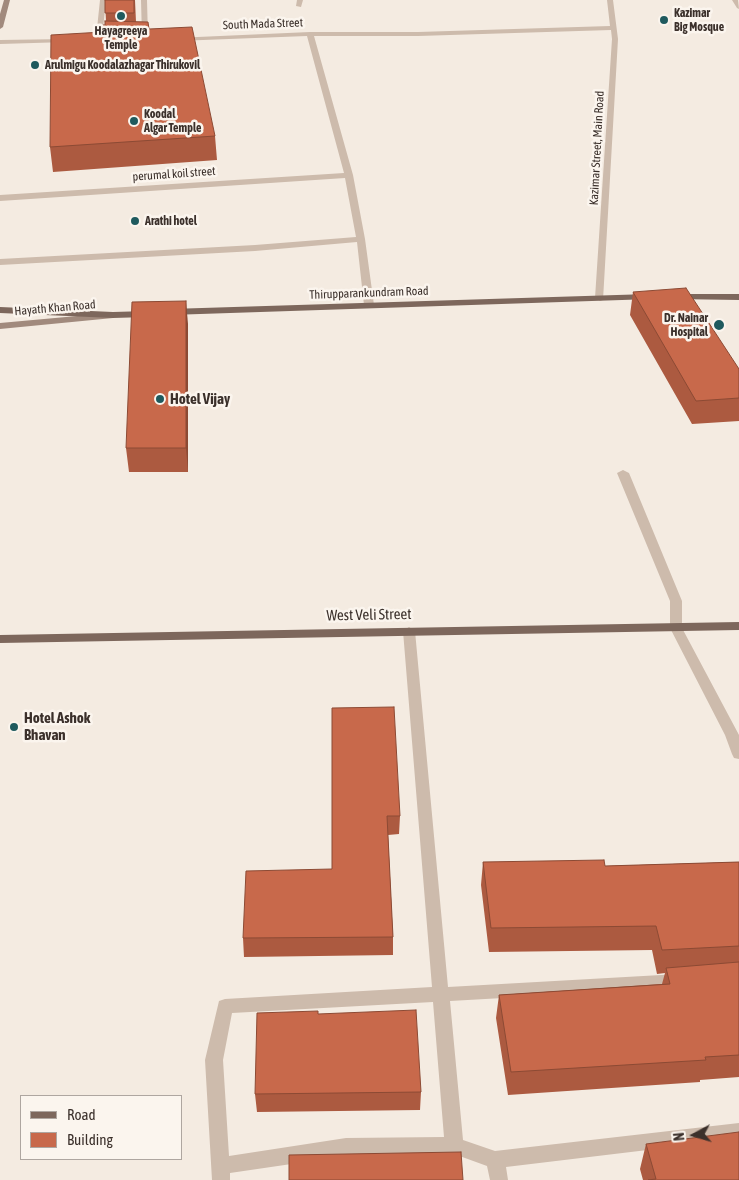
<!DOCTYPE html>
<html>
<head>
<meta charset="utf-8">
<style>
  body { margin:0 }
  #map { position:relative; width:739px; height:1180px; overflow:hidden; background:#f4ebe1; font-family:"Asap Condensed",sans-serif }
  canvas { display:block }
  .legend { position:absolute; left:20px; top:1095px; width:162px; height:65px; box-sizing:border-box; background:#fbf5ee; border:1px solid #aea6a0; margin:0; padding:6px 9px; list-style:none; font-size:15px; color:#3b302b }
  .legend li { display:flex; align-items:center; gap:10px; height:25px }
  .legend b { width:25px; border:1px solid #aea6a0 }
  .north { position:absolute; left:669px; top:1110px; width:50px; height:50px; -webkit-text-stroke:4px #fbf5ee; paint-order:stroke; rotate:264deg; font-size:14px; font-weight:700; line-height:20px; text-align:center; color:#3b302b }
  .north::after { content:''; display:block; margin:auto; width:18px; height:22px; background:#3b302b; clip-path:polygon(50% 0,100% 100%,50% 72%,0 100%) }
</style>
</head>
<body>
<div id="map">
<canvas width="739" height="1180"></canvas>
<ul class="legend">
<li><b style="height:6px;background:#7d675c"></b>Road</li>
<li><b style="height:14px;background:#c8694b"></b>Building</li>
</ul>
<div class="north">N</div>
</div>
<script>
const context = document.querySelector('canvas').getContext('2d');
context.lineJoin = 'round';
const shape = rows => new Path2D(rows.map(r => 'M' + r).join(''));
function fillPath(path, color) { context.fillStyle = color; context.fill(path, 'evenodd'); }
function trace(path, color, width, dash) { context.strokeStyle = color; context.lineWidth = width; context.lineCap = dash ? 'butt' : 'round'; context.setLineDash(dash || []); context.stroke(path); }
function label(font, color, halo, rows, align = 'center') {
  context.font = font + ' "Asap Condensed",sans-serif'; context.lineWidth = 5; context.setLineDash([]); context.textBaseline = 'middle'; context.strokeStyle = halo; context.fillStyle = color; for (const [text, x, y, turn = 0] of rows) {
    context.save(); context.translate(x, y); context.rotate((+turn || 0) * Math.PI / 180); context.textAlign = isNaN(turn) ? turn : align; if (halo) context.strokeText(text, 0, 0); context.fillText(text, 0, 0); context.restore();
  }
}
const street = shape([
  [100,0,106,0,102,38,99,40,96,38,100,0],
  [141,0,147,0,148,37,145,39,142,37,141,0],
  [297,0,303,0,301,7,296,6,297,0],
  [607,0,613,0,618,39,603,300,600,301,595,298,612,39,611,30,418,36,314,36,353,175,365,239,374,305,372,307,366,307,364,305,357,242,255,251,0,265,0,259,255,245,356,237,345,178,0,201,0,195,344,173,307,36,177,41,175,40,175,38,310,32,418,32,610,26,607,0],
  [732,0,738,0,739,9,737,8,732,0],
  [69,39,70,40,67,42,0,44,0,40,69,39],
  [623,470,629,473,682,601,682,628,739,735,739,759,734,758,732,754,725,735,670,628,670,601,617,473,623,470],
  [409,627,415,631,448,987,679,974,685,976,687,981,685,986,679,988,450,1001,463,1140,495,1151,739,1123,739,1139,506,1167,508,1180,490,1180,487,1166,454,1154,346,1156,230,1173,230,1180,212,1180,205,1060,219,1001,225,999,432,987,403,631,409,627],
  [433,1002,444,1137,346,1138,229,1156,223,1060,232,1013,433,1002]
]);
const secondary = shape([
  [4,0,10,0,3,27,0,29,0,14,4,0],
  [110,313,115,316,113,318,0,329,0,323,110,313]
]);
const primary = shape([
  [649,294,652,295,652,299,170,315,165,312,170,309,649,294],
  [677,294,739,294,739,300,674,299,674,295,677,294],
  [0,307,113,312,147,311,152,314,147,317,113,318,0,313,0,307],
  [739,622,739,630,0,643,0,635,739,622]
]);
const wall = shape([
  [105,0,135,0,136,22,149,29,215,136,217,160,53,172,50,147,103,32,106,21],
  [633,292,739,369,739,421,692,424,630,315],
  [188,324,188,472,129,472,126,448],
  [332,708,400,816,399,834,388,835,393,937,393,955,244,957,243,938,332,869],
  [483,862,605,866,739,862,739,1077,700,1080,700,1082,508,1095,496,1018,499,995,662,984,665,973,657,974,652,950,489,952,481,885],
  [319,1014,421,1092,420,1110,257,1112,255,1094],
  [646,1144,739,1180,643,1180,640,1169]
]);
const shadedWall = shape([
  [186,301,188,324,188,472,186,448]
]);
const building = shape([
  [105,0,134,0,134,13,105,13,105,0],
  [105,21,148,22,149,29,192,27,215,136,50,147,51,35,103,32,102,25,105,25,105,21],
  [686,288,739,369,739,398,696,401,633,292,686,288],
  [186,301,186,448,126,448,132,302,186,301],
  [394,707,400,816,387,816,393,937,243,938,246,871,332,869,332,708,394,707],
  [604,860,605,866,739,862,739,946,662,950,656,926,491,928,483,862,604,860],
  [739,962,739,1055,705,1057,706,1060,511,1072,499,995,670,984,666,968,739,962],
  [416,1010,421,1092,255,1094,257,1013,318,1011,318,1014,416,1010],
  [739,1132,739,1180,648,1180,656,1179,646,1144,739,1132],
  [461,1152,463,1180,289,1180,289,1155,461,1152]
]);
const markers = [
  [121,16,5,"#1f5a5e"],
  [664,20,5,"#1f5a5e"],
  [35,65,5,"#1f5a5e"],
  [134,121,5,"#1f5a5e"],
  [135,221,5,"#1f5a5e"],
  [719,325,6,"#1f5a5e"],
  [160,399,5,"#1f5a5e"],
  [14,727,5,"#1f5a5e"]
];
const farPoinames = [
  ["Kazimar",674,13],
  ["Big Mosque",674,27],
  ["Hayagreeya",121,31,"center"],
  ["Temple",121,45,"center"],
  ["Arulmigu Koodalazhagar Thirukovil",45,65],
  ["Koodal",144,114],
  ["Algar Temple",144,128],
  ["Arathi hotel",145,221],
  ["Dr. Nainar",708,318,"right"],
  ["Hospital",708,332,"right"]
];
const farStreetnames = [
  ["South Mada Street",263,24,-2],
  ["Kazimar Street, Main Road",597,148,-87],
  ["perumal koil street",174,174,-4],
  ["Thirupparankundram Road",369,293,-2],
  ["Hayath Khan Road",55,308,-5]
];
const poiNames = [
  ["Hotel Vijay",170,399],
  ["Hotel Ashok",24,718],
  ["Bhavan",24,735]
];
const streetNames = [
  ["West Veli Street",369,615,-1]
];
fillPath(street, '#cdbbac');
fillPath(secondary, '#a18a7d');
fillPath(primary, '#7d675c');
fillPath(wall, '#ac5a40');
fillPath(shadedWall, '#8c4a34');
fillPath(building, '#c8694b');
trace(building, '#8c4a34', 1);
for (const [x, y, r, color] of markers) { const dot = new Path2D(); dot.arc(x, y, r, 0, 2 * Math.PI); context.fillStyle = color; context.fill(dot); trace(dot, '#fbf5ee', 2); }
label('bold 12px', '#3b302b', '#fbf5ee', farPoinames, 'left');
label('12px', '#3b302b', '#fbf5ee', farStreetnames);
label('bold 15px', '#3b302b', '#fbf5ee', poiNames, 'left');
label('15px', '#3b302b', '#fbf5ee', streetNames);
</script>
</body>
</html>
